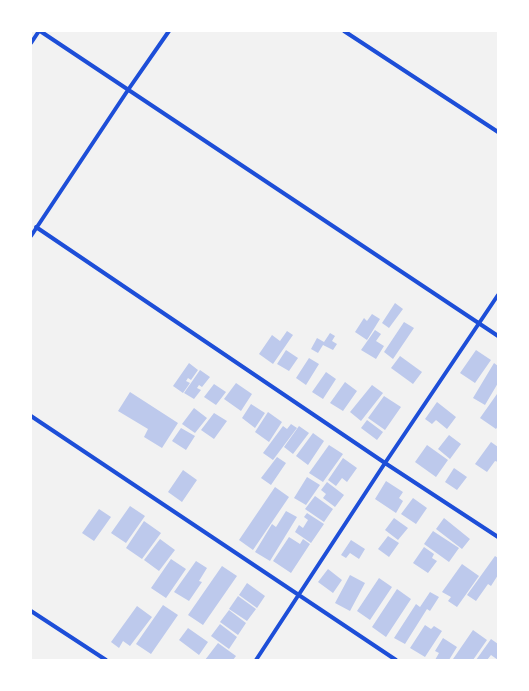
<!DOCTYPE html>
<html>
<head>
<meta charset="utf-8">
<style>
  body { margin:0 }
  #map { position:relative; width:529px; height:691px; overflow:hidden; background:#f2f2f2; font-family:"PT Serif",serif }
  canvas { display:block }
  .frame { position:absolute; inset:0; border:32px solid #fff; pointer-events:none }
</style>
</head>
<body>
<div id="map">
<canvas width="529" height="691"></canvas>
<div class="frame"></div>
</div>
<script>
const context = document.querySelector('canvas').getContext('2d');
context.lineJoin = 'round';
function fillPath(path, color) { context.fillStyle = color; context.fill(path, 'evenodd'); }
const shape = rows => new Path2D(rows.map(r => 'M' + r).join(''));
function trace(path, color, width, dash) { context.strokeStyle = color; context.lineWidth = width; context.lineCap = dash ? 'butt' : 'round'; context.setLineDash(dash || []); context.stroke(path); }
const building = shape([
  [395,303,403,309,389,328,382,323],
  [372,314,380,319,367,340,355,332,364,318,367,321],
  [404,322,414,328,393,359,384,352],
  [375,330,381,334,376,341,384,346,376,359,361,350],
  [287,331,293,335,273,364,259,354,272,335,280,341],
  [330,333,335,336,332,341,337,344,333,350,323,345,318,353,311,349,317,338,324,342],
  [286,350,298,358,289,371,277,364],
  [476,350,491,360,475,383,460,373],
  [400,356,422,372,413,384,391,368],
  [309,358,319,364,306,385,296,378],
  [189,363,198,370,191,380,188,378,186,381,190,383,183,393,173,386],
  [494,363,498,366,498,383,485,405,473,398],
  [200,370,210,377,202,387,199,385,197,388,201,390,194,399,184,393],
  [326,372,336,379,323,399,312,392],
  [345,382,357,391,343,411,330,403],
  [236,383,252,394,241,411,224,399],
  [214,384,226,392,216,405,204,397],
  [372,385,383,393,361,421,350,412],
  [130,392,178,423,162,448,144,437,148,429,118,411],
  [497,394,498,395,498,426,496,429,480,418],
  [384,396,401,407,385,430,368,418],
  [437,402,456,417,447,429,436,420,432,424,425,419],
  [251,404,265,413,255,428,242,418],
  [194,408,207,418,195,433,182,424],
  [268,412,282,422,269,442,255,432],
  [214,413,227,421,214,439,201,430],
  [367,420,383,432,377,440,361,428],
  [291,424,297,428,273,460,263,453,283,426,287,429],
  [299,426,309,433,293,454,284,447],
  [181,428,195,436,186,450,172,441],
  [313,433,324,441,308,465,296,456],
  [449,435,461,444,450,459,438,449],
  [491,442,498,447,498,462,495,461,487,472,475,464],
  [329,445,343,454,323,482,309,473],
  [427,445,448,460,436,477,415,462],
  [277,457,286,463,271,485,261,478],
  [343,458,357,468,347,482,342,478,336,486,328,480],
  [454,468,467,477,457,490,445,482],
  [183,470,197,480,182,502,168,492],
  [307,477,320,485,306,505,294,498],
  [386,481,403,492,399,498,403,501,396,513,375,499],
  [327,482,344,495,335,507,323,498,326,494,321,490],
  [275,487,289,497,253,550,239,540],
  [315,496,333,509,324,522,305,509],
  [413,498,427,508,416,524,401,514],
  [130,506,145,516,126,543,111,533],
  [99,509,111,517,94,541,82,533],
  [286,511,297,517,270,561,255,552,272,524,276,527],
  [307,513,324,524,311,543,295,532,299,525,303,528,308,520,304,517],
  [394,518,408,528,398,540,385,530],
  [444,518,470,539,462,549,436,529],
  [144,521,161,533,142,559,126,548],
  [433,531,459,548,449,562,424,544],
  [388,536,399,543,389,557,378,549],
  [289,537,300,544,303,539,310,544,291,573,273,561],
  [160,539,175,550,159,571,144,560],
  [351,540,365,549,359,559,350,553,346,558,341,555],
  [424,547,434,554,432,558,437,561,428,573,413,563],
  [495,556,498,558,498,575,491,586,488,584,476,601,467,595],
  [171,559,186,569,166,598,151,588],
  [196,561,207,568,199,581,202,582,189,601,174,592],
  [462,564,479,576,457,607,448,601,451,597,442,592],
  [222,566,237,576,203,625,188,615],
  [328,569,342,580,333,593,318,582],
  [350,575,365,583,350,611,335,603],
  [379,578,392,587,370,620,357,611],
  [247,583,265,596,257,608,239,595],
  [397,589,411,599,386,637,372,627],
  [430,592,439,597,430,611,427,609,405,644,394,638,416,604,420,607],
  [238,596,256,609,247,621,229,609],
  [163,605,178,615,151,654,136,644],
  [137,606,152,617,130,646,123,641,119,648,111,642],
  [229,610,246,623,238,635,220,622],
  [220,624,237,637,229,649,211,636],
  [425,625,431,629,434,626,442,631,425,657,410,648],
  [188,628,208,642,199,655,179,640],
  [473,630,487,640,473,660,454,660,453,659],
  [443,638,457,647,449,660,435,660,439,653,435,651],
  [491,639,498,644,498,660,491,655,487,660,476,660],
  [218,643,236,656,233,660,205,660]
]);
const minor = shape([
  [40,31,498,336],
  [344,31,498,132],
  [31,43,39,31],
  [36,227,385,463,498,537],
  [31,236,128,90,169,31],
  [31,416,396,660],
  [31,611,106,660],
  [256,660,385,463,498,295]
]);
fillPath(building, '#bdc9ec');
trace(minor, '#1d4ed8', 4);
</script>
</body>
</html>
